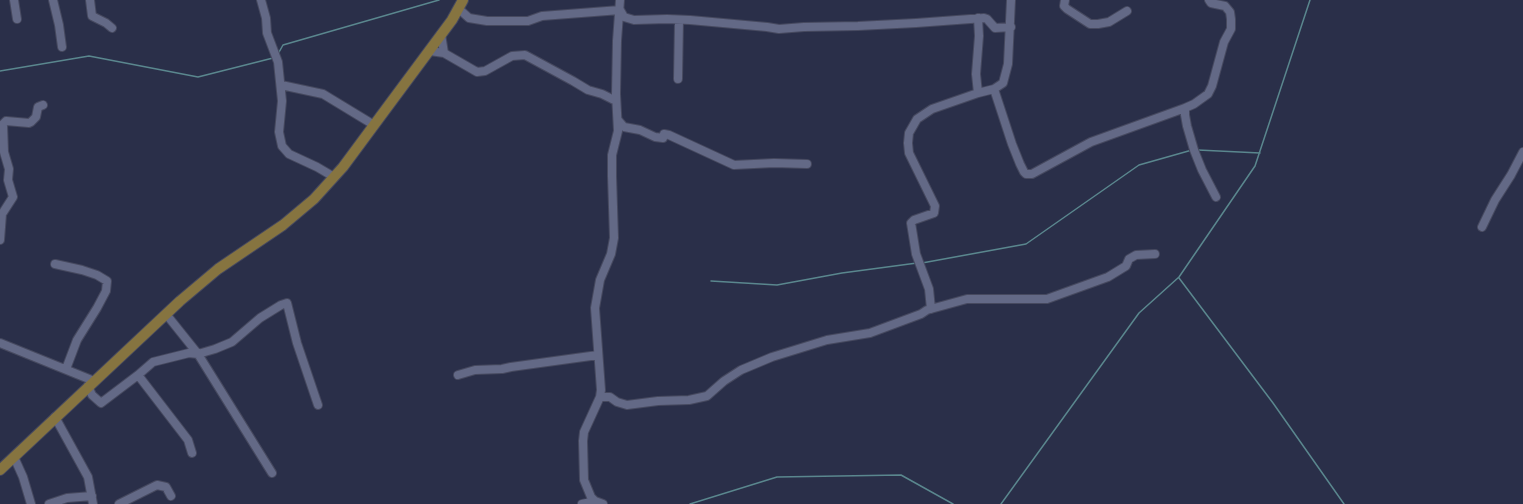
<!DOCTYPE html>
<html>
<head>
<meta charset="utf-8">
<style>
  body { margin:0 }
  canvas { display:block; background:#2a2f49 }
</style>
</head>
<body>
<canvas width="1523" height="504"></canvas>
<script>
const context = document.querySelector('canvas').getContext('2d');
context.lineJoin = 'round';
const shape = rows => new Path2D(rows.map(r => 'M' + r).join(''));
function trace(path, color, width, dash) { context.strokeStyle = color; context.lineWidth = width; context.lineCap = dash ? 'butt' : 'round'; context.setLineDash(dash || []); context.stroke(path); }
const stream = shape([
  [278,54,283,45,439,0],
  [0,71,89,56,198,77,273,58],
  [1198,150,1260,153],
  [922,263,1026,244,1139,165,1192,150],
  [1179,278,1273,403,1344,504],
  [711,281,777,285,842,273,917,263],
  [690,504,777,477,901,475,953,504],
  [1001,504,1139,313,1179,277,1255,166,1310,0]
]);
const minor = shape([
  [14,0,17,19],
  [53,0,59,25,62,47],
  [90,0,92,16,106,23,112,28],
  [261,0,266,18,267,33,278,62,282,101,279,132,282,146,289,154,317,167,334,177],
  [1065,0,1064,6,1067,9,1090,24,1098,24,1109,22,1127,11],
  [1209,0,1211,3,1225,6,1230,12,1231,19,1231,29,1224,42,1212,86,1208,94,1194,104,1185,108,1185,115,1187,126,1194,150,1202,170,1216,197],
  [459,9,469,18,487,21,528,21,542,16,620,10,624,17,634,20,667,19,690,20,767,27,779,29,804,27,858,26,916,23,984,18,987,19,995,28,1011,27],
  [441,34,444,53],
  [430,51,444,53,477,72,485,71,512,56,525,55,573,81,588,90,602,94,616,101],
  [678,79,679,20],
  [281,85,323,94,374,125],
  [994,89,1012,144,1020,164,1024,172,1026,174,1032,174,1091,142,1185,108],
  [978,93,976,74,979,36,978,18],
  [618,120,624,127,640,130,655,137,663,138,664,134,669,135,734,165,774,163,807,164],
  [1482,227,1495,200,1511,175,1523,152],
  [0,240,2,214,13,197,8,180,9,169,4,152,3,124,6,121,29,123,31,122,36,117,38,107,43,105],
  [55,264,82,270,97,275,107,281,106,291,97,308,77,340,66,369],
  [931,309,929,289,916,254,911,223,914,220,934,213,935,206,909,153,908,143,909,133,917,119,932,109,978,93,994,89,1003,83,1008,64,1011,0],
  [166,314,198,354,272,473],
  [0,343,94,381],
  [138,375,188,440,192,453],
  [458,375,475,370,502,369,511,367,598,355],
  [88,386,92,395,101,403,138,375,153,362,189,353,198,354,215,349,232,342,260,318,281,305,287,303,297,343,318,405],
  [600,397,610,397,617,402,627,405,658,401,689,400,707,396,724,381,741,370,772,357,827,340,870,333,921,314,927,310,967,299,1047,299,1108,277,1126,266,1129,259,1136,255,1155,254],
  [55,417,88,477,93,504],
  [14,457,23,477,31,504],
  [49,504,67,498,92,496],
  [119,504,157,485,166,487,171,496],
  [582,504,595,501],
  [603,504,595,501,591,497,584,480,583,441,584,432,600,397,601,390,595,308,600,280,611,254,614,238,612,176,612,155,618,131,616,94,617,41,620,0]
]);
const major = shape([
  [0,470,180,301,218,269,283,225,314,199,343,167,380,117,452,20,463,0]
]);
trace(stream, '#5a878e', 1.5);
trace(minor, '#46495f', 10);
trace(major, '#46495f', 12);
trace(minor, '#636986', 8);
trace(major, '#867440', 10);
</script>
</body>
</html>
